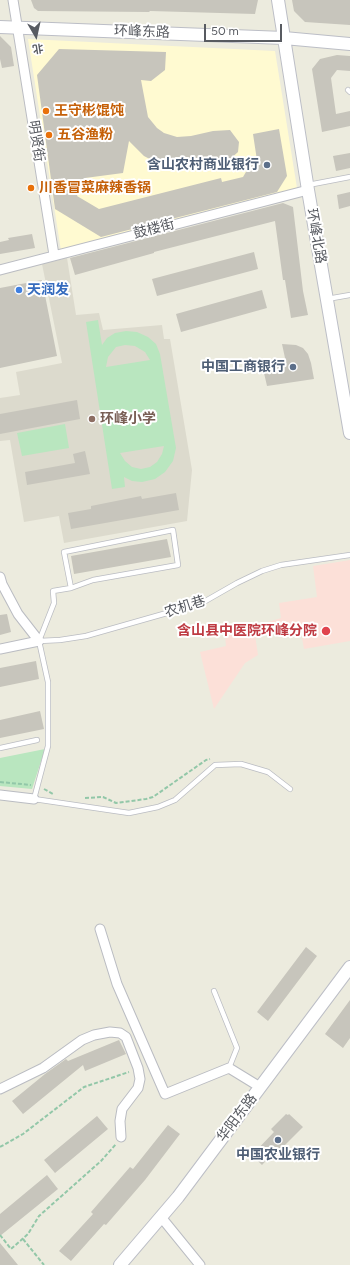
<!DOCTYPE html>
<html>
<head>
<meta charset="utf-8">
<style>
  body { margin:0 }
  #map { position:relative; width:350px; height:1265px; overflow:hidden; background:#ecebde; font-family:Figtree,"Noto Sans SC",sans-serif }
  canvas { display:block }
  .north { position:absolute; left:16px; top:16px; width:40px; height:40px; -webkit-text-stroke:3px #fff; paint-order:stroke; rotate:171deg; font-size:11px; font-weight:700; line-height:16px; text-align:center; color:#585b61 }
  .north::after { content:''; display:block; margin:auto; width:14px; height:18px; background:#585b61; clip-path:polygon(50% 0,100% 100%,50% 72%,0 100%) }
  .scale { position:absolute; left:204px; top:24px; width:78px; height:18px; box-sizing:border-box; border:2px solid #585b61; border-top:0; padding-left:5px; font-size:12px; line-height:14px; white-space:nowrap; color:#585b61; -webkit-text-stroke:3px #fff; paint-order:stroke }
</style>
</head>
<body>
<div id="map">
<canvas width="350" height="1265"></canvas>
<div class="north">北</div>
<div class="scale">50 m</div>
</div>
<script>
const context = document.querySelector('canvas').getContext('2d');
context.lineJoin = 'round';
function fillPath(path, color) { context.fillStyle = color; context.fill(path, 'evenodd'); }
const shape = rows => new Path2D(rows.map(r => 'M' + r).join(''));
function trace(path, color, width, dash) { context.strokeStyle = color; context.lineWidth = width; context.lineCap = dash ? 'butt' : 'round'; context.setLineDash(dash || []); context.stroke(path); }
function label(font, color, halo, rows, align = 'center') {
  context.font = font + ' Figtree,"Noto Sans SC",sans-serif'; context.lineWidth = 4; context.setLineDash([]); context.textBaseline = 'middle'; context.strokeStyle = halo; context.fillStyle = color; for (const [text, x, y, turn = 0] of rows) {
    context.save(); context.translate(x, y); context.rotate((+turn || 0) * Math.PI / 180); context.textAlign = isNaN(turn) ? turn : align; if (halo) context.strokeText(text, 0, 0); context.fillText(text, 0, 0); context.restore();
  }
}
const commercial = shape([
  [28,39,275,51,297,188,61,251]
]);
const education = shape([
  [67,258,76,315,99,313,103,330,162,325,164,339,170,339,192,470,187,521,64,543,59,516,24,522,10,440,0,441,0,398,20,395,16,372,62,363,42,264]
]);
const medical = shape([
  [350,560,350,641,304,649,300,627,255,635,258,655,245,663,214,709,200,652,226,646,225,635,281,618,279,603,317,597,313,566]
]);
const green = shape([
  [98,320,102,345,107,338,115,333,126,331,137,332,148,337,156,344,160,354,176,448,173,461,165,472,155,479,142,482,132,481,124,477,125,487,112,489,86,322],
  [125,345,135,346,145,352,150,360,106,367,108,357,116,347],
  [164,446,162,454,157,462,150,467,141,469,132,467,125,461,120,453],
  [65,424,69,448,22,456,17,433],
  [45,749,32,789,0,786,0,758]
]);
const building = shape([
  [31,0,258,0,255,14,150,11,149,12,38,11,34,8],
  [292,0,350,0,350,25,305,22,294,11],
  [0,36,11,47,14,66,2,68,0,59],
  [59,49,166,52,165,70,151,81,141,80,148,117,157,128,164,133,177,137,191,136,213,131,230,130,239,142,238,152,229,160,212,164,179,168,159,164,144,156,129,141,123,173,85,178,77,196,99,209,221,178,222,182,243,177,253,160,258,167,253,134,279,129,287,176,277,192,101,237,55,209,37,75],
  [337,55,350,56,350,71,337,70,331,78,336,114,350,111,350,126,322,132,312,69,320,59],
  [350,153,350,168,336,171,333,156],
  [350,192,350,206,339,209,337,195],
  [283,203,293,207,303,291,308,315,291,318,285,280,283,280,275,221,154,252,154,253,75,275,70,258],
  [32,234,35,248,0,254,0,242,9,240,8,238],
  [254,252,258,269,157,296,152,279],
  [42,280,57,356,0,368,0,288],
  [262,290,267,308,181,332,176,314],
  [282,344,296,345,303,348,308,354,311,363,314,379,267,386,264,373,276,371,274,359,285,358],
  [77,400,80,419,0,434,0,414],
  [85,451,90,474,27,485,25,472,75,463,73,454],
  [176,493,179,510,71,529,68,513,91,509,91,506,141,496,142,499],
  [167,539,171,557,74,574,71,556],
  [7,614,11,632,0,635,0,615],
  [36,661,39,679,0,687,0,668],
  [40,711,44,729,0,738,0,720],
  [306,947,317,956,268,1021,257,1012],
  [350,1000,350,1038,343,1048,325,1034],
  [119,1040,126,1054,85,1071,83,1065,23,1114,12,1101,45,1074,66,1059,68,1061],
  [286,1114,288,1115,289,1114,303,1127,280,1150,278,1148,262,1165,252,1155,274,1132,271,1129],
  [97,1116,108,1129,55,1173,44,1160],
  [168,1125,180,1134,145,1180,106,1225,104,1224,71,1261,59,1251,93,1214,91,1212,130,1167,133,1169],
  [47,1175,58,1189,0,1236,0,1214],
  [0,1243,18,1265,0,1265]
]);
const path = shape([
  [0,782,31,785],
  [44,789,53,794],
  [85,798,103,797,116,803,146,799,153,797,206,760,210,759],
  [0,1147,23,1134,84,1087,129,1072],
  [0,1235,11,1249,28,1234,39,1216,101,1161,116,1144],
  [23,1239,44,1265]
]);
const service = shape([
  [348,90,350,92],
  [308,185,350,177],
  [327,299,350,295],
  [71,588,64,552,173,530,178,565,93,580,71,588,53,591,54,603,39,641,48,682,48,746,34,799,129,813,158,807,175,800,215,765,241,764,268,772,290,789],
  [39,641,60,640,86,636,202,603,237,583,262,571,281,565,350,555],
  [0,748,37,740],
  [214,991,237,1048,229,1068]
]);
const minor = shape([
  [13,0,54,255],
  [0,270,308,190],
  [0,577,2,584,18,614,39,641,0,649],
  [0,795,34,799],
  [100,929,117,984,165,1094,229,1068,260,1087],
  [0,1089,43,1068,82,1040,94,1035,110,1032,120,1033,126,1037,138,1068,140,1079,138,1088,122,1109,120,1121,121,1137],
  [161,1217,200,1265]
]);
const secondary = shape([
  [278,0,308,190,350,433],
  [0,27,284,38,350,44],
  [120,1265,178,1197,350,967]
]);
const markers = [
  [46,111,4,"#e8710a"],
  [49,135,4,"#e8710a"],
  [267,165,4,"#5c6f8a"],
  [31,188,4,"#e8710a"],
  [19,290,4,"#3f7fe0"],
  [293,367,4,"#5c6f8a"],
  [92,419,4,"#8d6e63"],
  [326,631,5,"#e0444e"],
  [278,1140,4,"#5c6f8a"]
];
const streetNames = [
  ["环峰东路",142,32,2],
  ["明贤街",36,141,81],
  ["鼓楼街",154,229,-15],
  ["环峰北路",316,236,80],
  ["农机巷",185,607,-18],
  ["华阳东路",237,1118,-53]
];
const foodNames = [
  ["王守彬馄饨",54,111],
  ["五谷渔粉",57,135],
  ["川香冒菜麻辣香锅",39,188]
];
const serviceNames = [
  ["含山农村商业银行",259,165],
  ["中国工商银行",285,367],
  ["中国农业银行",278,1155,"center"]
];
const shopNames = [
  ["天润发",27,290]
];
const educationNames = [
  ["环峰小学",100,419]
];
const healthNames = [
  ["含山县中医院环峰分院",317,631]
];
fillPath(commercial, '#fffad1');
fillPath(education, '#dcdacd');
fillPath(medical, '#fce0d8');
fillPath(green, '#b9e6bf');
fillPath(building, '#c7c5bc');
trace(service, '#babcc2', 6);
trace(minor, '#babcc2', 11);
trace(secondary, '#bcbec6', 14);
trace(path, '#92c7a8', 2, [4, 2]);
trace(service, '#fff', 4.5);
trace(minor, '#fff', 9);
trace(secondary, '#fff', 12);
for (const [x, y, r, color] of markers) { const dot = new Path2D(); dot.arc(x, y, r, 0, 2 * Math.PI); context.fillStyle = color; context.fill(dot); trace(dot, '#fff', 1.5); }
label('14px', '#585b61', '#fff', streetNames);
label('bold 14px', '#c56008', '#fff', foodNames, 'left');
label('bold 14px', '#4e5e75', '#fff', serviceNames, 'right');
label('bold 14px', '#366cbe', '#fff', shopNames, 'left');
label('bold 14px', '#785e54', '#fff', educationNames, 'left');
label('bold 14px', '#be3a42', '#fff', healthNames, 'right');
</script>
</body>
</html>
